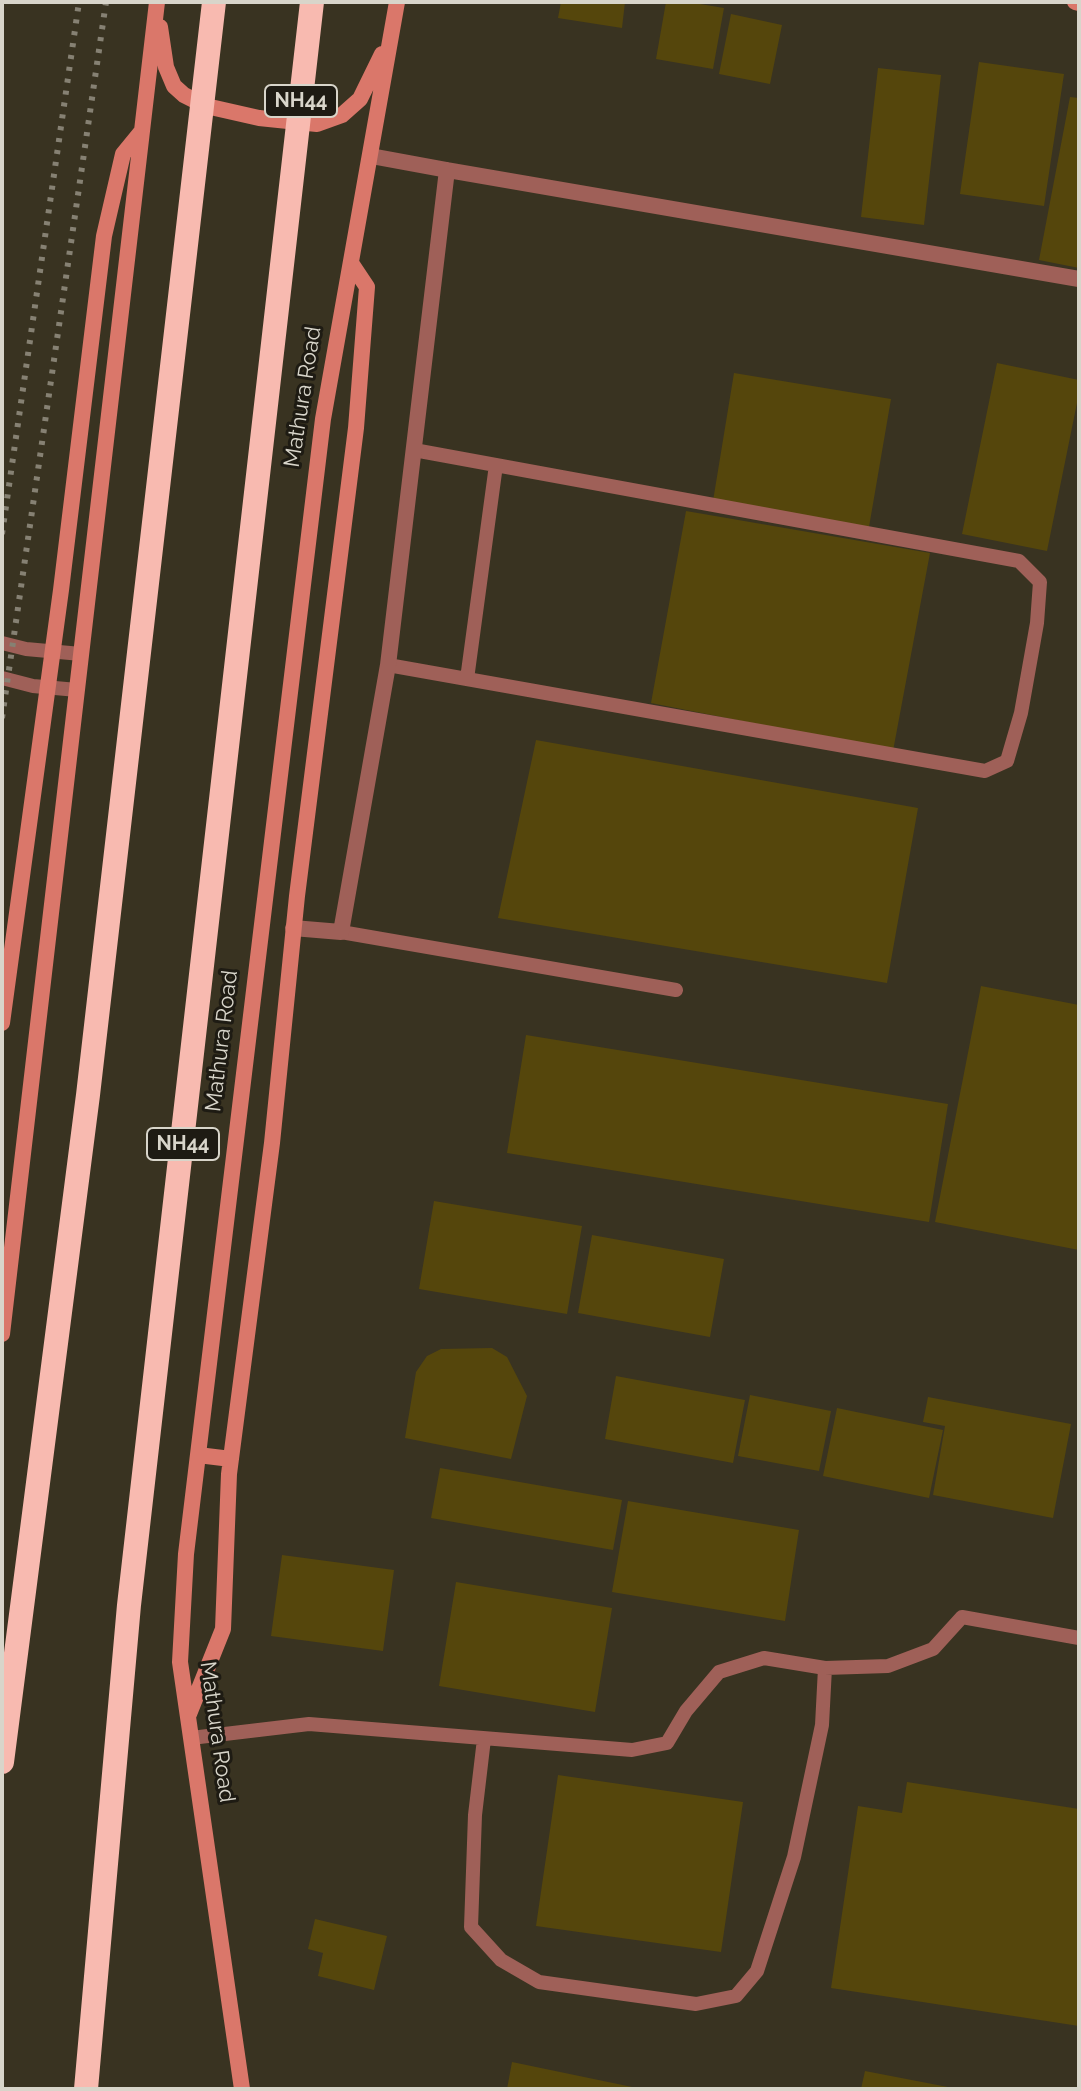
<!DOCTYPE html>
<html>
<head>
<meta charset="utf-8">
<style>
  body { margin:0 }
  #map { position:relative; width:1081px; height:2091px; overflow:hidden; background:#393321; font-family:Raleway,sans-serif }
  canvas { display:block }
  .frame { position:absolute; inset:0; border:4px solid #d8d5ca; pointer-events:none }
</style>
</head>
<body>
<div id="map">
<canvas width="1081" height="2091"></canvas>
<div class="frame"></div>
</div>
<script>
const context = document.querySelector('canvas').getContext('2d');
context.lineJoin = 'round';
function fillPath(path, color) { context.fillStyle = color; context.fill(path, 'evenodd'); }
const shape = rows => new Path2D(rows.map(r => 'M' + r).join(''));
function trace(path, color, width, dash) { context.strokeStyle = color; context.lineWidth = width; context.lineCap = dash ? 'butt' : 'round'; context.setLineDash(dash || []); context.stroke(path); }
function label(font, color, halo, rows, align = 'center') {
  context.font = font + ' Raleway,sans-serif'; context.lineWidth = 6; context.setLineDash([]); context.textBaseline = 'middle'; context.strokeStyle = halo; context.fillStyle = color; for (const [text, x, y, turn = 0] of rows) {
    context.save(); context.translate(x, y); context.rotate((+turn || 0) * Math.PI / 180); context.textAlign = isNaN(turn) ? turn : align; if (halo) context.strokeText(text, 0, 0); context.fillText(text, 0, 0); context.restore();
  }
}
const building = shape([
  [561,2,625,2,622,28,558,18],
  [666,2,688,2,724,8,713,69,656,59],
  [731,14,782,25,770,84,719,74],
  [979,62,1064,74,1044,206,960,194],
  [878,68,941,75,924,225,861,217],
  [1070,97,1079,98,1079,268,1039,260],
  [997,363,1079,380,1079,393,1047,551,962,534],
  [734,373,891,399,869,527,713,501],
  [686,511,930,553,893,751,651,703],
  [536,740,918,808,887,983,498,918],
  [981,986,1079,1005,1079,1250,935,1222],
  [526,1035,948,1104,929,1222,507,1153],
  [434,1201,582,1226,567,1314,419,1289],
  [592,1235,724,1259,710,1337,578,1313],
  [492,1348,507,1357,527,1396,511,1459,405,1438,416,1372,427,1356,441,1349],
  [616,1376,745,1400,733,1463,605,1439],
  [750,1395,831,1411,819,1471,738,1456],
  [928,1397,1071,1424,1053,1518,933,1495,945,1426,923,1422],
  [837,1408,943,1430,929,1498,823,1476],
  [440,1468,622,1500,613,1550,431,1518],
  [628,1501,799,1530,785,1621,612,1592],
  [282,1555,394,1570,383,1651,271,1636],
  [456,1582,612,1608,595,1712,439,1686],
  [558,1775,743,1802,721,1952,536,1926],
  [907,1782,1079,1809,1079,2026,831,1988,858,1806,902,1813],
  [315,1919,387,1936,374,1990,318,1976,323,1953,308,1949],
  [512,2062,637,2088,637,2089,507,2089],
  [865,2071,953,2088,953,2089,861,2089]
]);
const lane = shape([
  [2,643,26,649,81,654],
  [388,665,985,771,1007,761,1021,713,1037,623,1040,582,1019,561,414,450],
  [2,678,33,686,77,690],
  [467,679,496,465],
  [341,932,676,990],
  [191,1738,309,1724,632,1750,667,1743,686,1711,719,1672,764,1658,825,1668,888,1666,933,1649,962,1617,1079,1638],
  [484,1739,475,1815,471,1927,501,1960,539,1982,696,2004,736,1996,757,1971,794,1857,822,1725,825,1668]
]);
const street = shape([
  [371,156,447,170,1079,279],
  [293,928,341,932,388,665,447,170]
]);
const secondary = shape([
  [1075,2,1079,3],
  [160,27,166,67,174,86,184,95,206,106,259,118,317,124,342,115,360,99,382,54],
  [2,1023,61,590,104,236,123,154,141,132],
  [2,1334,157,2],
  [198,1455,231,1459],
  [189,1714,223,1629,229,1474,272,1143,297,896,356,428,367,287,351,263],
  [242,2089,180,1662,186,1554,323,419,397,2]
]);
const highway = shape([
  [2,1762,88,1095,214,2],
  [86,2089,129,1605,312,2]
]);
const rail = shape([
  [2,534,79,2],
  [2,718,106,2]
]);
const shields = [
  [301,101,72],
  [183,1144,72]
];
const shieldNames = [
  ["NH44",301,101],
  ["NH44",183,1144]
];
const streetNames = [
  ["Mathura Road",303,397,-81],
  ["Mathura Road",222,1041,-83],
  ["Mathura Road",217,1732,82]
];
fillPath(building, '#55460c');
trace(lane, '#9f6058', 14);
trace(street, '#9f6058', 16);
trace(secondary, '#da776a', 16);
trace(highway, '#f8bab0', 24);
trace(rail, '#868173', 6, [4, 8]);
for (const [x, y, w] of shields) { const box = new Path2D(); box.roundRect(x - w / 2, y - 16, w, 32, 6); context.fillStyle = '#1e1b13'; context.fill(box); trace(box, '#d8d5ca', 2); }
label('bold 20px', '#d8d5ca', null, shieldNames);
label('22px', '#d8d5ca', '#1e1b13', streetNames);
</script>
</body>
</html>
